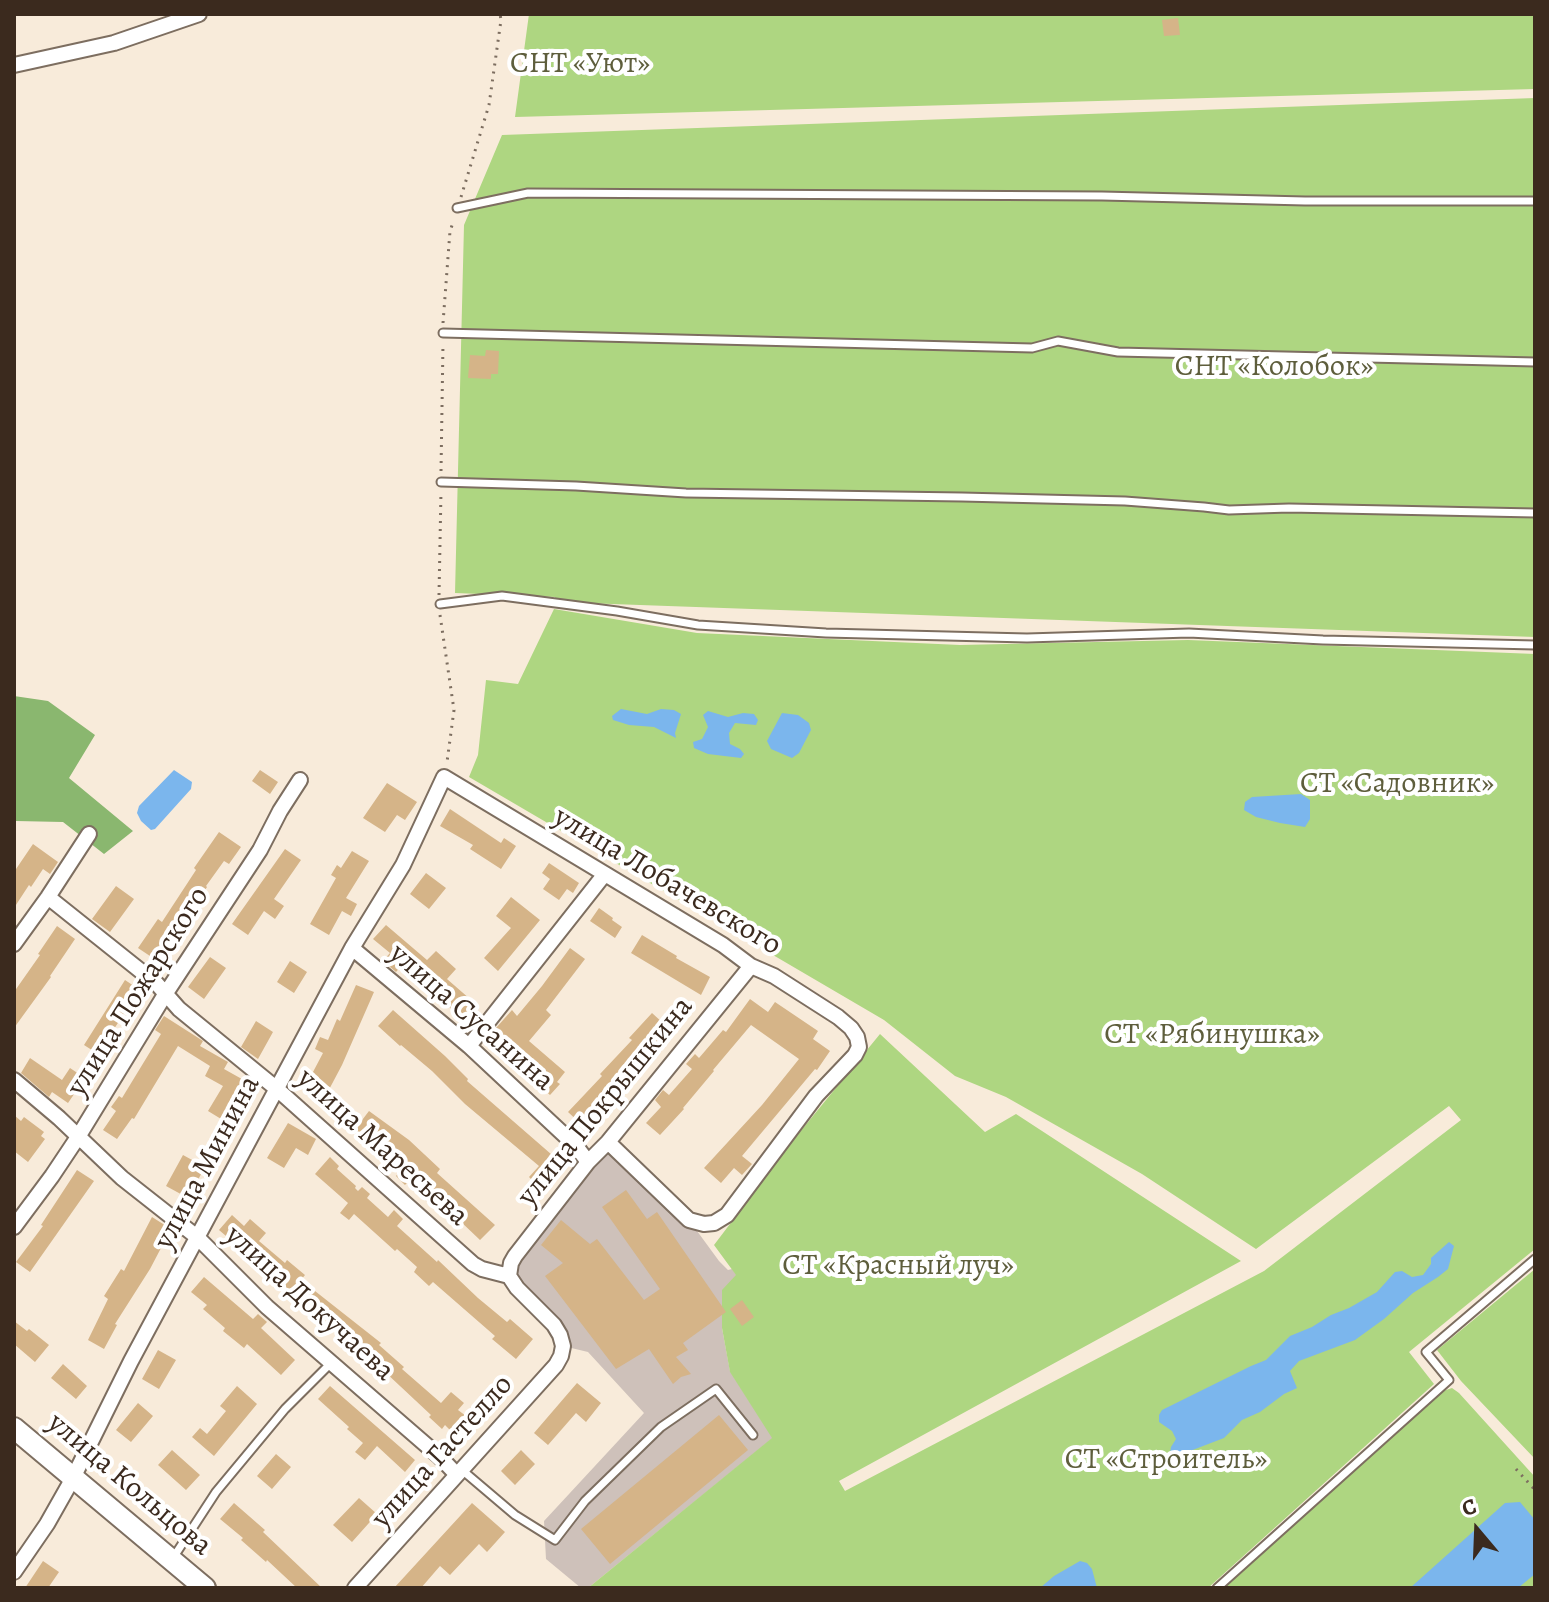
<!DOCTYPE html>
<html>
<head>
<meta charset="utf-8">
<style>
  body { margin:0 }
  #map { position:relative; width:1549px; height:1602px; overflow:hidden; background:#f8ebda; font-family:Alegreya,serif }
  canvas { display:block }
  .frame { position:absolute; inset:0; border:16px solid #3b2a1e; pointer-events:none }
  .north { position:absolute; left:1437px; top:1490px; width:80px; height:80px; -webkit-text-stroke:6px #fff; paint-order:stroke; rotate:341deg; font-size:22px; font-weight:700; line-height:32px; text-align:center; color:#3b2a1e }
  .north::after { content:''; display:block; margin:auto; width:28px; height:36px; background:#3b2a1e; clip-path:polygon(50% 0,100% 100%,50% 72%,0 100%) }
</style>
</head>
<body>
<div id="map">
<canvas width="1549" height="1602"></canvas>
<div class="frame"></div>
<div class="north">С</div>
</div>
<script>
const context = document.querySelector('canvas').getContext('2d');
context.lineJoin = 'round';
function fillPath(path, color) { context.fillStyle = color; context.fill(path, 'evenodd'); }
const shape = rows => new Path2D(rows.map(r => 'M' + r).join(''));
function trace(path, color, width, dash) { context.strokeStyle = color; context.lineWidth = width; context.lineCap = dash ? 'butt' : 'round'; context.setLineDash(dash || []); context.stroke(path); }
function label(font, color, halo, rows, align = 'center') {
  context.font = font + ' Alegreya,serif'; context.lineWidth = 8; context.setLineDash([]); context.textBaseline = 'middle'; context.strokeStyle = halo; context.fillStyle = color; for (const [text, x, y, turn = 0] of rows) {
    context.save(); context.translate(x, y); context.rotate((+turn || 0) * Math.PI / 180); context.textAlign = isNaN(turn) ? turn : align; if (halo) context.strokeText(text, 0, 0); context.fillText(text, 0, 0); context.restore();
  }
}
const industrial = shape([
  [608,1142,689,1220,719,1261,728,1270,732,1269,737,1275,722,1328,730,1371,773,1438,588,1588,581,1588,546,1559,544,1521,644,1413,588,1352,563,1346,517,1288,511,1263]
]);
const green = shape([
  [529,14,1535,14,1535,89,515,117],
  [1535,98,1535,637,556,602,555,597,455,593,464,225,502,135],
  [554,609,697,633,960,645,1188,640,1535,654,1535,1249,1409,1352,1434,1384,1208,1588,588,1588,772,1438,730,1372,722,1328,722,1290,736,1275,714,1245,799,1133,880,1034,985,1132,1016,1114,1241,1261,839,1481,845,1491,1264,1271,1461,1120,1449,1106,1256,1249,1142,1174,1006,1097,955,1076,884,1020,469,777,478,755,486,680,518,684],
  [1535,1269,1535,1459,1461,1381,1437,1350],
  [1452,1388,1459,1393,1535,1477,1535,1588,1224,1588,1443,1391]
]);
const forest = shape([
  [14,696,48,701,95,735,69,778,133,831,104,854,63,822,16,821,14,823]
]);
const water = shape([
  [621,709,647,714,661,709,674,710,681,714,675,733,676,738,654,727,629,725,613,720,612,716],
  [708,711,728,717,743,713,754,714,758,720,756,725,735,723,729,733,730,744,740,749,744,754,741,758,708,754,694,748,693,742,702,739,708,727,703,715],
  [782,713,798,715,809,723,811,730,799,753,792,758,771,749,767,741],
  [174,770,192,782,191,789,155,829,151,830,141,821,137,813,139,806],
  [1301,794,1310,800,1310,819,1305,827,1280,823,1256,817,1244,810,1245,802,1252,797],
  [1449,1242,1454,1246,1448,1269,1438,1277,1413,1293,1384,1319,1355,1340,1299,1361,1290,1371,1297,1388,1284,1394,1260,1412,1242,1420,1224,1438,1190,1451,1175,1460,1170,1453,1171,1447,1176,1439,1172,1431,1159,1422,1159,1415,1162,1410,1251,1366,1266,1360,1290,1336,1312,1327,1331,1315,1349,1308,1377,1292,1395,1272,1402,1271,1412,1277,1423,1275,1431,1264,1431,1258],
  [1520,1502,1535,1520,1535,1574,1518,1588,1410,1588,1505,1503],
  [1080,1561,1087,1563,1092,1569,1097,1588,1040,1588,1054,1576]
]);
const building = shape([
  [1178,18,1180,35,1164,36,1162,20],
  [486,350,499,351,498,374,491,374,491,379,468,378,470,355,485,356],
  [260,770,278,782,270,794,252,781],
  [387,783,417,802,405,820,397,815,385,832,363,818],
  [450,809,501,843,504,838,516,846,501,869,470,849,473,845,440,826],
  [219,832,241,847,229,864,224,861,206,886,207,887,178,933,183,936,173,951,168,948,159,962,138,948,158,919,162,922,196,870,194,868],
  [33,844,58,862,50,874,43,869,31,887,29,885,14,908,14,872],
  [285,849,301,860,274,899,284,906,275,919,264,911,248,935,232,924],
  [352,851,369,861,346,898,357,904,351,916,342,911,329,935,310,924,336,878,331,875,337,865,341,868],
  [549,863,579,883,573,893,567,889,559,900,543,889,550,879,542,873],
  [426,873,446,888,429,909,410,894],
  [116,886,134,899,110,932,92,919],
  [511,897,540,920,498,971,484,958,511,928,496,916],
  [599,908,613,918,612,920,622,927,615,938,590,921],
  [386,925,427,960,436,951,456,969,447,979,478,1006,465,1022,403,964,396,972,383,961,390,953,373,939],
  [57,926,75,939,50,976,51,977,14,1028,14,992,40,955,38,954],
  [642,935,677,956,676,958,710,977,701,995,631,953],
  [570,948,585,959,546,1010,551,1015,529,1041,565,1072,557,1082,560,1084,550,1095,531,1078,540,1067,520,1050,511,1060,494,1045,503,1035,496,1028,512,1010,517,1016,542,986],
  [210,957,226,968,204,999,188,987],
  [290,961,307,972,294,993,277,982],
  [125,980,143,992,135,1004,132,1001,98,1054,84,1045],
  [356,985,374,992,342,1065,324,1099,304,1089,323,1053,315,1049,320,1037,328,1040,337,1019,340,1021],
  [750,999,768,1012,775,1002,818,1031,813,1039,830,1051,817,1070,815,1069,742,1156,752,1164,742,1175,734,1168,721,1183,704,1168,762,1105,799,1059,751,1025,713,1070,714,1071,683,1108,684,1109,660,1135,646,1123,661,1107,655,1100,663,1090,669,1095,692,1069,686,1064,695,1054,699,1058,723,1030,726,1032],
  [393,1010,445,1056,468,1079,467,1081,559,1161,537,1185,529,1177,539,1166,465,1104,432,1071,401,1045,400,1046,378,1026],
  [652,1013,663,1023,654,1034,660,1038,626,1076,631,1081,620,1093,617,1090,583,1126,568,1112,602,1076,600,1074,632,1040,629,1038],
  [164,1016,200,1039,203,1041,200,1046,228,1062,224,1069,249,1083,226,1122,208,1111,223,1086,205,1076,210,1066,178,1046,134,1119,132,1118,117,1139,103,1130,116,1111,111,1107,119,1096,122,1098,161,1034,155,1030],
  [256,1021,273,1032,258,1059,241,1047],
  [30,1058,62,1080,70,1068,85,1078,68,1103,52,1092,49,1097,21,1073],
  [369,1111,409,1140,440,1169,437,1173,495,1225,480,1240,459,1220,461,1219,438,1200,433,1207,424,1199,429,1194,411,1178,405,1185,396,1176,402,1169,353,1132],
  [14,1115,21,1121,24,1117,44,1132,41,1136,45,1139,28,1162,14,1151],
  [288,1123,316,1139,308,1155,296,1148,284,1168,267,1158],
  [183,1155,205,1167,188,1198,166,1186],
  [330,1157,339,1166,337,1169,356,1186,355,1188,358,1191,362,1187,370,1194,367,1198,388,1217,394,1210,403,1219,397,1226,437,1262,438,1260,478,1298,507,1322,510,1319,533,1339,516,1359,492,1339,495,1336,433,1282,429,1286,414,1272,417,1267,397,1249,395,1251,354,1214,349,1220,340,1213,348,1203,315,1174],
  [77,1170,94,1181,30,1272,16,1262,43,1226,41,1225],
  [626,1190,647,1219,657,1212,726,1312,683,1343,688,1350,676,1357,691,1374,681,1377,673,1384,649,1349,616,1369,545,1276,563,1263,541,1245,561,1220,590,1244,597,1239,644,1300,660,1289,602,1207],
  [232,1215,244,1226,250,1219,266,1233,259,1241,285,1263,287,1260,305,1275,301,1280,381,1343,379,1345,404,1367,402,1369,441,1403,451,1392,464,1403,458,1410,466,1416,452,1432,445,1425,442,1429,429,1417,431,1415,369,1357,368,1358,341,1336,342,1335,219,1230],
  [152,1217,171,1229,150,1269,115,1324,117,1325,104,1349,88,1340,108,1299,104,1296,121,1269,124,1271],
  [204,1277,253,1319,258,1314,267,1322,261,1328,295,1360,281,1375,247,1344,244,1348,223,1331,225,1328,203,1309,207,1305,191,1292],
  [742,1300,754,1317,742,1326,730,1309],
  [14,1321,27,1331,29,1329,49,1345,35,1362,14,1344],
  [158,1350,176,1360,159,1389,142,1379],
  [63,1364,87,1386,76,1399,51,1378],
  [577,1383,601,1403,586,1422,576,1413,548,1445,534,1433],
  [237,1386,257,1404,214,1456,192,1437,200,1428,207,1434,226,1411,220,1406],
  [330,1386,415,1460,405,1472,377,1446,365,1460,355,1452,363,1443,347,1429,349,1427,318,1399],
  [138,1403,153,1416,131,1442,116,1430],
  [719,1415,748,1450,610,1564,581,1529],
  [172,1450,200,1475,186,1490,158,1465],
  [521,1450,535,1464,515,1485,501,1471],
  [276,1454,291,1467,272,1489,257,1476],
  [359,1498,377,1514,352,1542,333,1525],
  [234,1503,265,1530,263,1532,322,1588,297,1588,267,1560,266,1562,241,1540,243,1538,220,1519],
  [472,1503,505,1532,487,1552,479,1544,450,1575,440,1566,421,1588,394,1588],
  [43,1561,59,1572,48,1588,25,1588]
]);
const path = shape([
  [461,197,489,105,501,20,500,14],
  [443,323,450,231,454,220],
  [441,471,443,343],
  [439,595,441,491],
  [440,615,454,710,447,762],
  [1516,1469,1535,1490]
]);
const service = shape([
  [457,208,528,193,1102,196,1305,201,1535,201],
  [443,333,1032,348,1058,341,1118,352,1535,362],
  [441,482,576,486,686,493,962,497,1125,501,1204,507,1229,510,1289,508,1535,513],
  [440,604,502,596,617,611,698,625,826,633,1027,638,1189,633,1323,640,1535,645],
  [462,1470,515,1515,555,1540,585,1501,661,1427,716,1389,753,1435],
  [173,1558,216,1492,285,1409,331,1363],
  [1217,1588,1449,1380,1426,1352,1535,1259]
]);
const minor = shape([
  [14,65,114,43,199,14],
  [48,897,157,984,179,1009,277,1089,473,1264,482,1269,509,1276,517,1288,554,1325,560,1335,563,1346,561,1356,556,1365,355,1588],
  [14,944,48,897,89,834],
  [352,948,469,1046,576,1146,588,1162],
  [469,1046,604,875],
  [14,1080,59,1118,122,1178,197,1237,267,1307,440,1457,457,1475],
  [14,1227,52,1176,78,1137,166,993,260,850,280,811,300,780],
  [509,1276,511,1263,515,1256,588,1162,608,1142,751,966],
  [14,1572,47,1524,73,1478,131,1361,352,948,403,865,444,777,723,945,751,966,774,976,838,1017,851,1028,857,1037,859,1047,855,1055,816,1096,727,1215,714,1223,704,1224,689,1220,608,1142]
]);
const secondary = shape([
  [14,1428,205,1588]
]);
const parkNames = [
  ["СНТ «Уют»",580,65],
  ["СНТ «Колобок»",1274,368],
  ["СТ «Садовник»",1397,785],
  ["СТ «Рябинушка»",1212,1036],
  ["СТ «Красный луч»",898,1267],
  ["СТ «Строитель»",1166,1461]
];
const streetNames = [
  ["улица Лобачевского",667,882,31],
  ["улица Пожарского",139,992,-58],
  ["улица Сусанина",471,1018,41],
  ["улица Покрышкина",606,1102,-51],
  ["улица Маресьева",382,1148,42],
  ["улица Минина",208,1163,-62],
  ["улица Докучаева",309,1304,42],
  ["улица Гастелло",443,1452,-48],
  ["улица Кольцова",129,1485,40]
];
fillPath(industrial, '#cec1ba');
fillPath(green, '#aed681');
fillPath(forest, '#8ab76f');
fillPath(water, '#7bb6ed');
fillPath(building, '#d5b488');
trace(service, '#7d6e60', 11);
trace(minor, '#7d6e60', 18);
trace(secondary, '#7d6e60', 24);
trace(path, '#7d6e60', 3, [2, 6]);
trace(service, '#fff', 7);
trace(minor, '#fff', 14);
trace(secondary, '#fff', 20);
label('30px', '#5e5e3c', '#fff', parkNames);
label('30px', '#3b2a1e', '#fff', streetNames);
</script>
</body>
</html>
